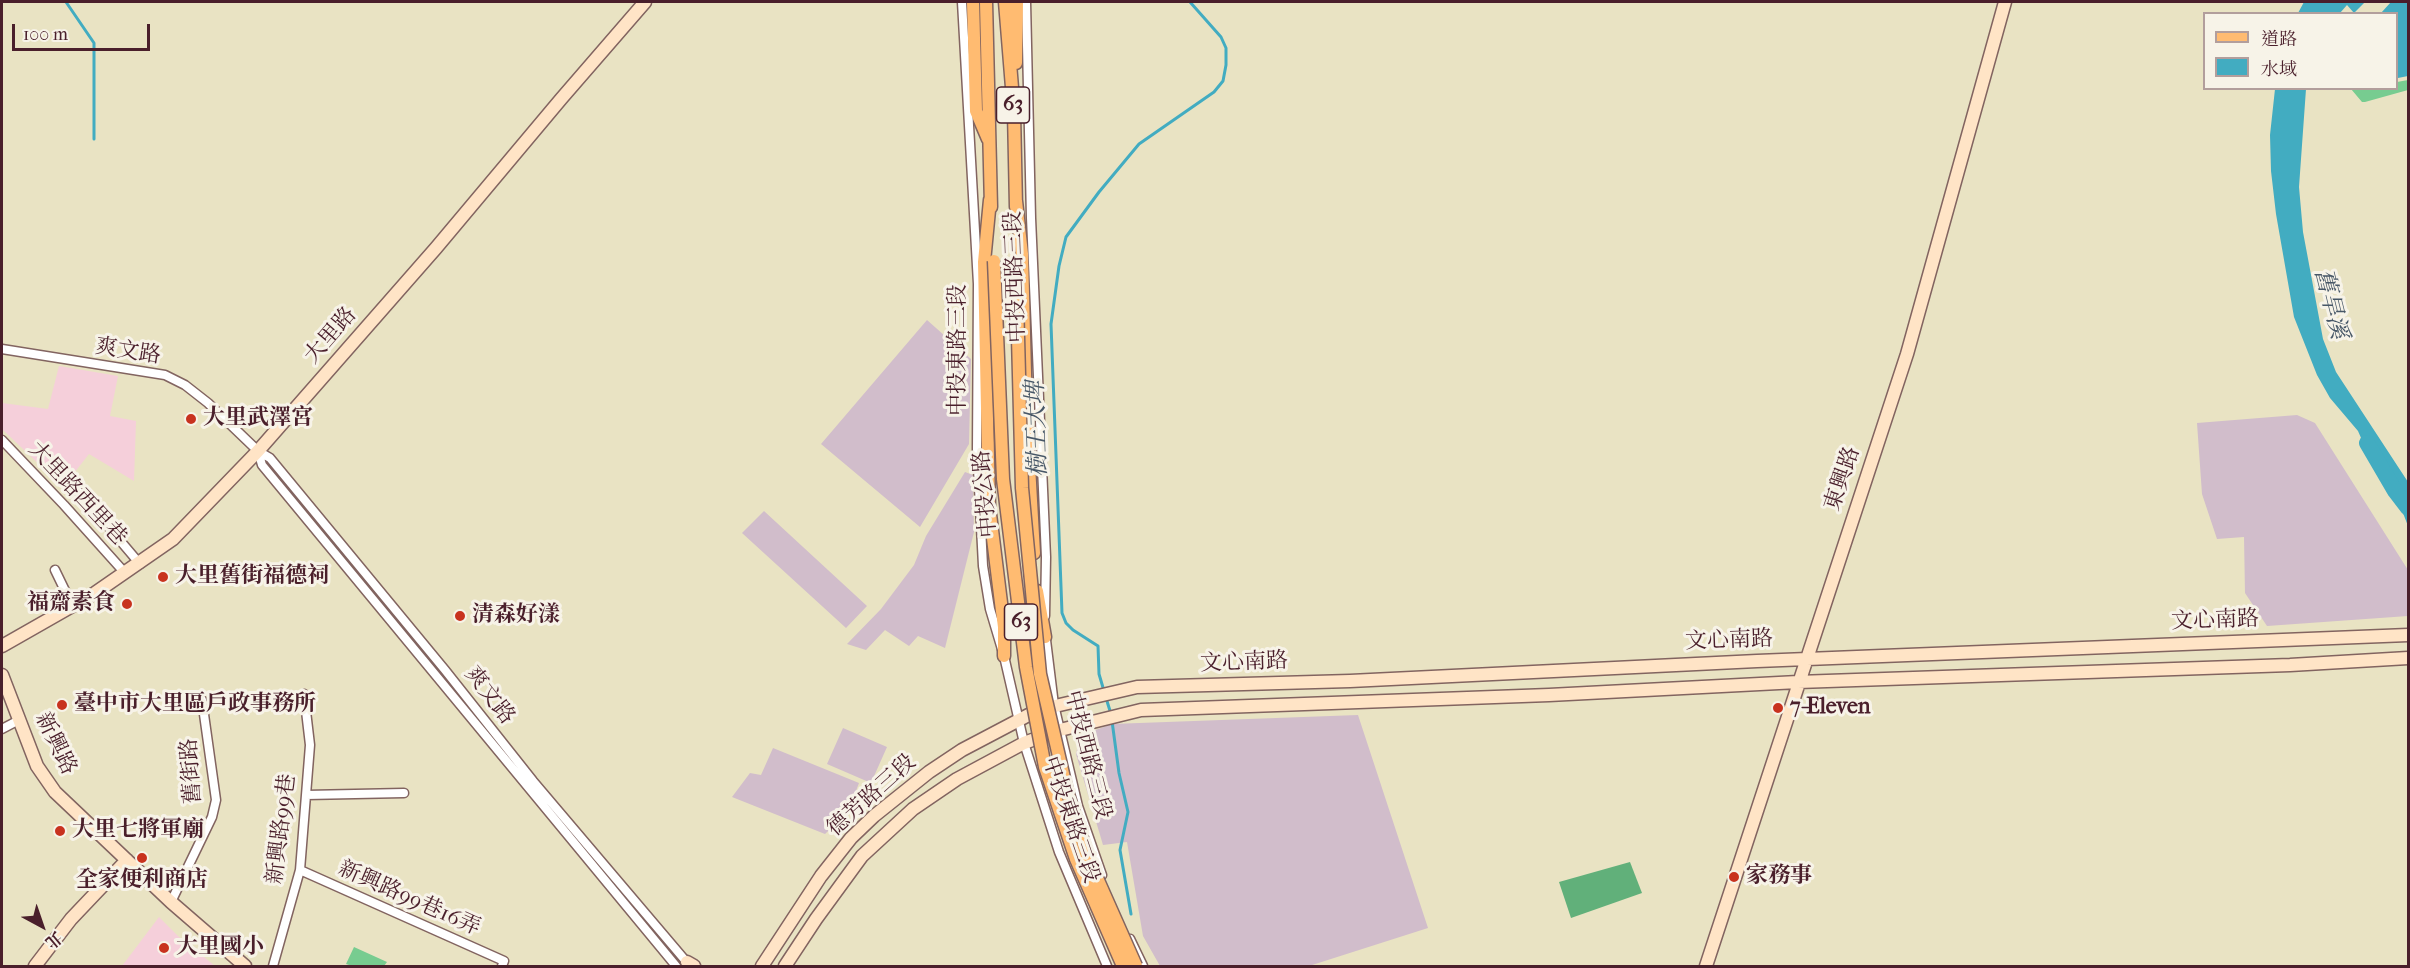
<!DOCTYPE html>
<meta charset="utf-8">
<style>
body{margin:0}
#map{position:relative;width:2410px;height:968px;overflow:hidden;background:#e9e3c3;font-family:"IM FELL French Canon","Noto Serif TC",serif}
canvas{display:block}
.frame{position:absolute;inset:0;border:3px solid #4a1f2b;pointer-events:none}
.legend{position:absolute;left:2203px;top:12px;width:195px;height:78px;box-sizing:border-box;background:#f7f3e8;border:2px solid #b29e9c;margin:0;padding:8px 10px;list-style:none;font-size:18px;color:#4a1f2b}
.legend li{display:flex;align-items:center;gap:12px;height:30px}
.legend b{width:30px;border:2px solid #b29e9c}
.north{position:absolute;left:12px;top:896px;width:60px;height:60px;-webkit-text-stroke:4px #f7f3e8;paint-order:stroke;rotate:140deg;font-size:16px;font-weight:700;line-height:24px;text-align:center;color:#4a1f2b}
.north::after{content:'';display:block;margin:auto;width:21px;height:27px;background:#4a1f2b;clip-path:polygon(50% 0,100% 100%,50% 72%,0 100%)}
.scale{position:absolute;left:12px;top:24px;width:138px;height:27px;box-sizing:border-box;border:3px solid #4a1f2b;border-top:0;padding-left:8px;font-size:18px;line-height:21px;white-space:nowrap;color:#4a1f2b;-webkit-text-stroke:4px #f7f3e8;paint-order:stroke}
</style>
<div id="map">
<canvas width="2410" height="968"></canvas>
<div class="frame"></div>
<ul class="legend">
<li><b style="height:8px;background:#ffbb71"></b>道路</li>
<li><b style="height:16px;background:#42acc1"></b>水域</li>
</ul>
<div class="north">北</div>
<div class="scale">100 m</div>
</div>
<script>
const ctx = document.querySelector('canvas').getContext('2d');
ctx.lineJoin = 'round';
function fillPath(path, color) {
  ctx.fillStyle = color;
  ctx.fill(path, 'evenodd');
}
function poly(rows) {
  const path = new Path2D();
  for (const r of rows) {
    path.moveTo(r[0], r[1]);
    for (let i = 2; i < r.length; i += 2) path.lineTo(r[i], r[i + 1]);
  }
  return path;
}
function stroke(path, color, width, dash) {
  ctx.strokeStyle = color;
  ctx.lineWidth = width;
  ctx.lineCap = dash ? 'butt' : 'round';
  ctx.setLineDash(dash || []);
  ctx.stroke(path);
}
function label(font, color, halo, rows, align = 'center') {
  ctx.font = font + ' "IM FELL French Canon","Noto Serif TC",serif';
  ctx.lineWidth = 6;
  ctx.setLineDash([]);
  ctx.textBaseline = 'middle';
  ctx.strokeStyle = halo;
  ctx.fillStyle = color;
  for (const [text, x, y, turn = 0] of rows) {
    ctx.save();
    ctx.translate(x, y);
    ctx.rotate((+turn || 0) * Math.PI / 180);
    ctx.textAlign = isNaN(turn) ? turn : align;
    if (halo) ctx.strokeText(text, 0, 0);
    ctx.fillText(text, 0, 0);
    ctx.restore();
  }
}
fillPath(poly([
 [59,366,118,376,110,416,136,421,134,481,89,454,63,487,2,429,2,403,48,409],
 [159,917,178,936,215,966,122,966]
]), '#f5cfda');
fillPath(poly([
 [927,320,971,359,969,444,920,527,821,444],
 [2297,415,2315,423,2408,570,2408,616,2267,626,2245,593,2244,537,2217,539,2202,494,2197,423],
 [965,472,973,475,974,532,945,648,918,636,909,646,885,630,866,650,847,644,881,609,914,565,926,536],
 [764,511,867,606,846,628,742,533],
 [1358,715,1428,928,1309,966,1160,966,1143,936,1127,842,1103,845,1076,754,1079,741,1090,732,1112,724],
 [843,728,887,747,871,783,827,764],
 [773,748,859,783,848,812,825,834,732,797,750,773,761,775]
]), '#d1bdcb');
fillPath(poly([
 [2408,80,2408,90,2365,102,2362,102,2351,89,2396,88,2397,82],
 [354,947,387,962,384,966,352,966,346,964]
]), '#77cc90');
fillPath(poly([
 [1630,862,1642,893,1571,918,1559,882]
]), '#61b07a');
fillPath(poly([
 [2304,2,2365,2,2354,13,2347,5,2340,13,2298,13],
 [2391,2,2408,2,2408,76,2398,78,2396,14,2381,13],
 [2275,89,2306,89,2299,187,2303,232,2323,339,2336,372,2408,482,2408,526,2388,474,2365,447,2358,431,2330,398,2317,375,2294,317,2276,214,2271,171,2270,135]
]), '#42acc1');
stroke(poly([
 [66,2,94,43,94,139],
 [1104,691,1099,674,1098,646,1073,630,1066,623,1062,613,1051,324,1059,266,1066,237,1099,192,1139,144,1214,92,1223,81,1226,65,1226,48,1221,37,1190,2],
 [1106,698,1111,714],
 [1112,721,1119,773,1128,812,1120,850,1131,914]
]), '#42acc1', 3);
stroke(poly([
 [2367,443,2395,491,2408,508]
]), '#42acc1', 16);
const street = poly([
 [962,2,978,284,977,449,983,566,990,609,1004,656,1024,743,1059,852,1107,966],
 [1026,2,1031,218,1046,557,1045,616],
 [2,349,165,375,185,385,208,403,258,451,270,458,445,670,533,781,690,966],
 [2,440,64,505,125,573],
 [258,451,262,465,676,966],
 [78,491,140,564],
 [55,570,70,601,68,608],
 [1045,632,1054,705,1078,806,1102,875],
 [2,729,19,720],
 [306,795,404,793],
 [300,870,504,961,502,966],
 [171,902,212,817,216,800,202,700],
 [1130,939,1143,966],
 [273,966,300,870,310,745,304,694]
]);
const secondary = poly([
 [2,646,95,593,173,539,258,451,436,248,561,99,645,2],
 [2,675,37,766,55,792,171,902,245,966],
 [687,962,694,966],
 [35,966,71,919,127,860],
 [762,966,821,876,851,838,874,816,929,772,962,750,1038,710,1137,687,1350,681,1757,661,2408,635],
 [785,966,816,919,862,856,913,809,957,779,1024,743,1060,730,1141,710,1549,695,1798,682,2290,665,2408,658],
 [1706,966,1907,354,2005,2]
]);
const primary = poly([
 [973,2,976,111,988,139],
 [986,2,991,207],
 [1005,2,1014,112,1016,207],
 [1016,63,1017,2],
 [990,200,984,262,989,506,1004,627,1004,656],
 [1016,201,1022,254,1026,413,1034,553],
 [1037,591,1045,637]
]);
stroke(street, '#826460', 11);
stroke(secondary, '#826460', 15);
stroke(primary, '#826460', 15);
stroke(street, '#fff', 8);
stroke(secondary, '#ffe4c6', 12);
stroke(primary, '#ffbb71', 12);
const primaryBridge = poly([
 [994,261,1003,479,1026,667,1045,767,1076,859,1123,966],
 [1016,262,1022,488,1040,674,1067,791,1089,860,1136,966]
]);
stroke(primaryBridge, '#826460', 15, []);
stroke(primaryBridge, '#ffbb71', 12);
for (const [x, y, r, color] of [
 [191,419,6,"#c8321e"],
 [163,577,6,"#c8321e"],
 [127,604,6,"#c8321e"],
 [460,616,6,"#c8321e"],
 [62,705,6,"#c8321e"],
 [1778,708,6,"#c8321e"],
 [60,831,6,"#c8321e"],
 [142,858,6,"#c8321e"],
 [1734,877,6,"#c8321e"],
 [164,948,6,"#c8321e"]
]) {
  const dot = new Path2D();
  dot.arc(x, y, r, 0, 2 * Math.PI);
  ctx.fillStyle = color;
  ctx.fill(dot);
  stroke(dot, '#f7f3e8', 2);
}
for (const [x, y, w] of [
 [1013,105,33],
 [1021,622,33]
]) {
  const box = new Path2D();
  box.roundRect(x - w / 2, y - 18, w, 36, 4.5);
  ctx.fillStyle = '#f7f3e8';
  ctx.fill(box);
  stroke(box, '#4a1f2b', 1.5);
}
label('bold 21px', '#4a1f2b', null, [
 ["63",1013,105],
 ["63",1021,622]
]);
label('22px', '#4a1f2b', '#f7f3e8', [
 ["中投西路三段",1016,277,-92],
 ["大里路",331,336,-49],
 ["中投東路三段",959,350,-90],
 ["爽文路",128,352,9],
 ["東興路",1843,479,-71],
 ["大里路西里巷",77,494,47],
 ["中投公路",986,494,-95],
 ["文心南路",2215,621,-2],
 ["文心南路",1729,641,-2],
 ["文心南路",1244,663,-2],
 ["爽文路",489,696,52],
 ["新興路",55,744,64],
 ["中投西路三段",1087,755,76],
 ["舊街路",192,771,-94],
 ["德芳路三段",872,796,-42],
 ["中投東路三段",1070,820,71],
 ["新興路99巷",282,829,-83],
 ["新興路99巷16弄",409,899,24]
]);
label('bold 22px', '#4a1f2b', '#f7f3e8', [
 ["大里武澤宮",203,419],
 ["大里舊街福德祠",175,577],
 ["福齋素食",115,604,"right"],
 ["清森好漾",472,616],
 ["臺中市大里區戶政事務所",74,705],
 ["7-Eleven",1790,708],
 ["大里七將軍廟",72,831],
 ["家務事",1746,877],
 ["全家便利商店",142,881,"center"],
 ["大里國小",176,948]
], 'left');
label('italic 24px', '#475767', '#f7f3e8', [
 ["舊旱溪",2330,304,76],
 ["樹王大埤",1038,429,-92]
]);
</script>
